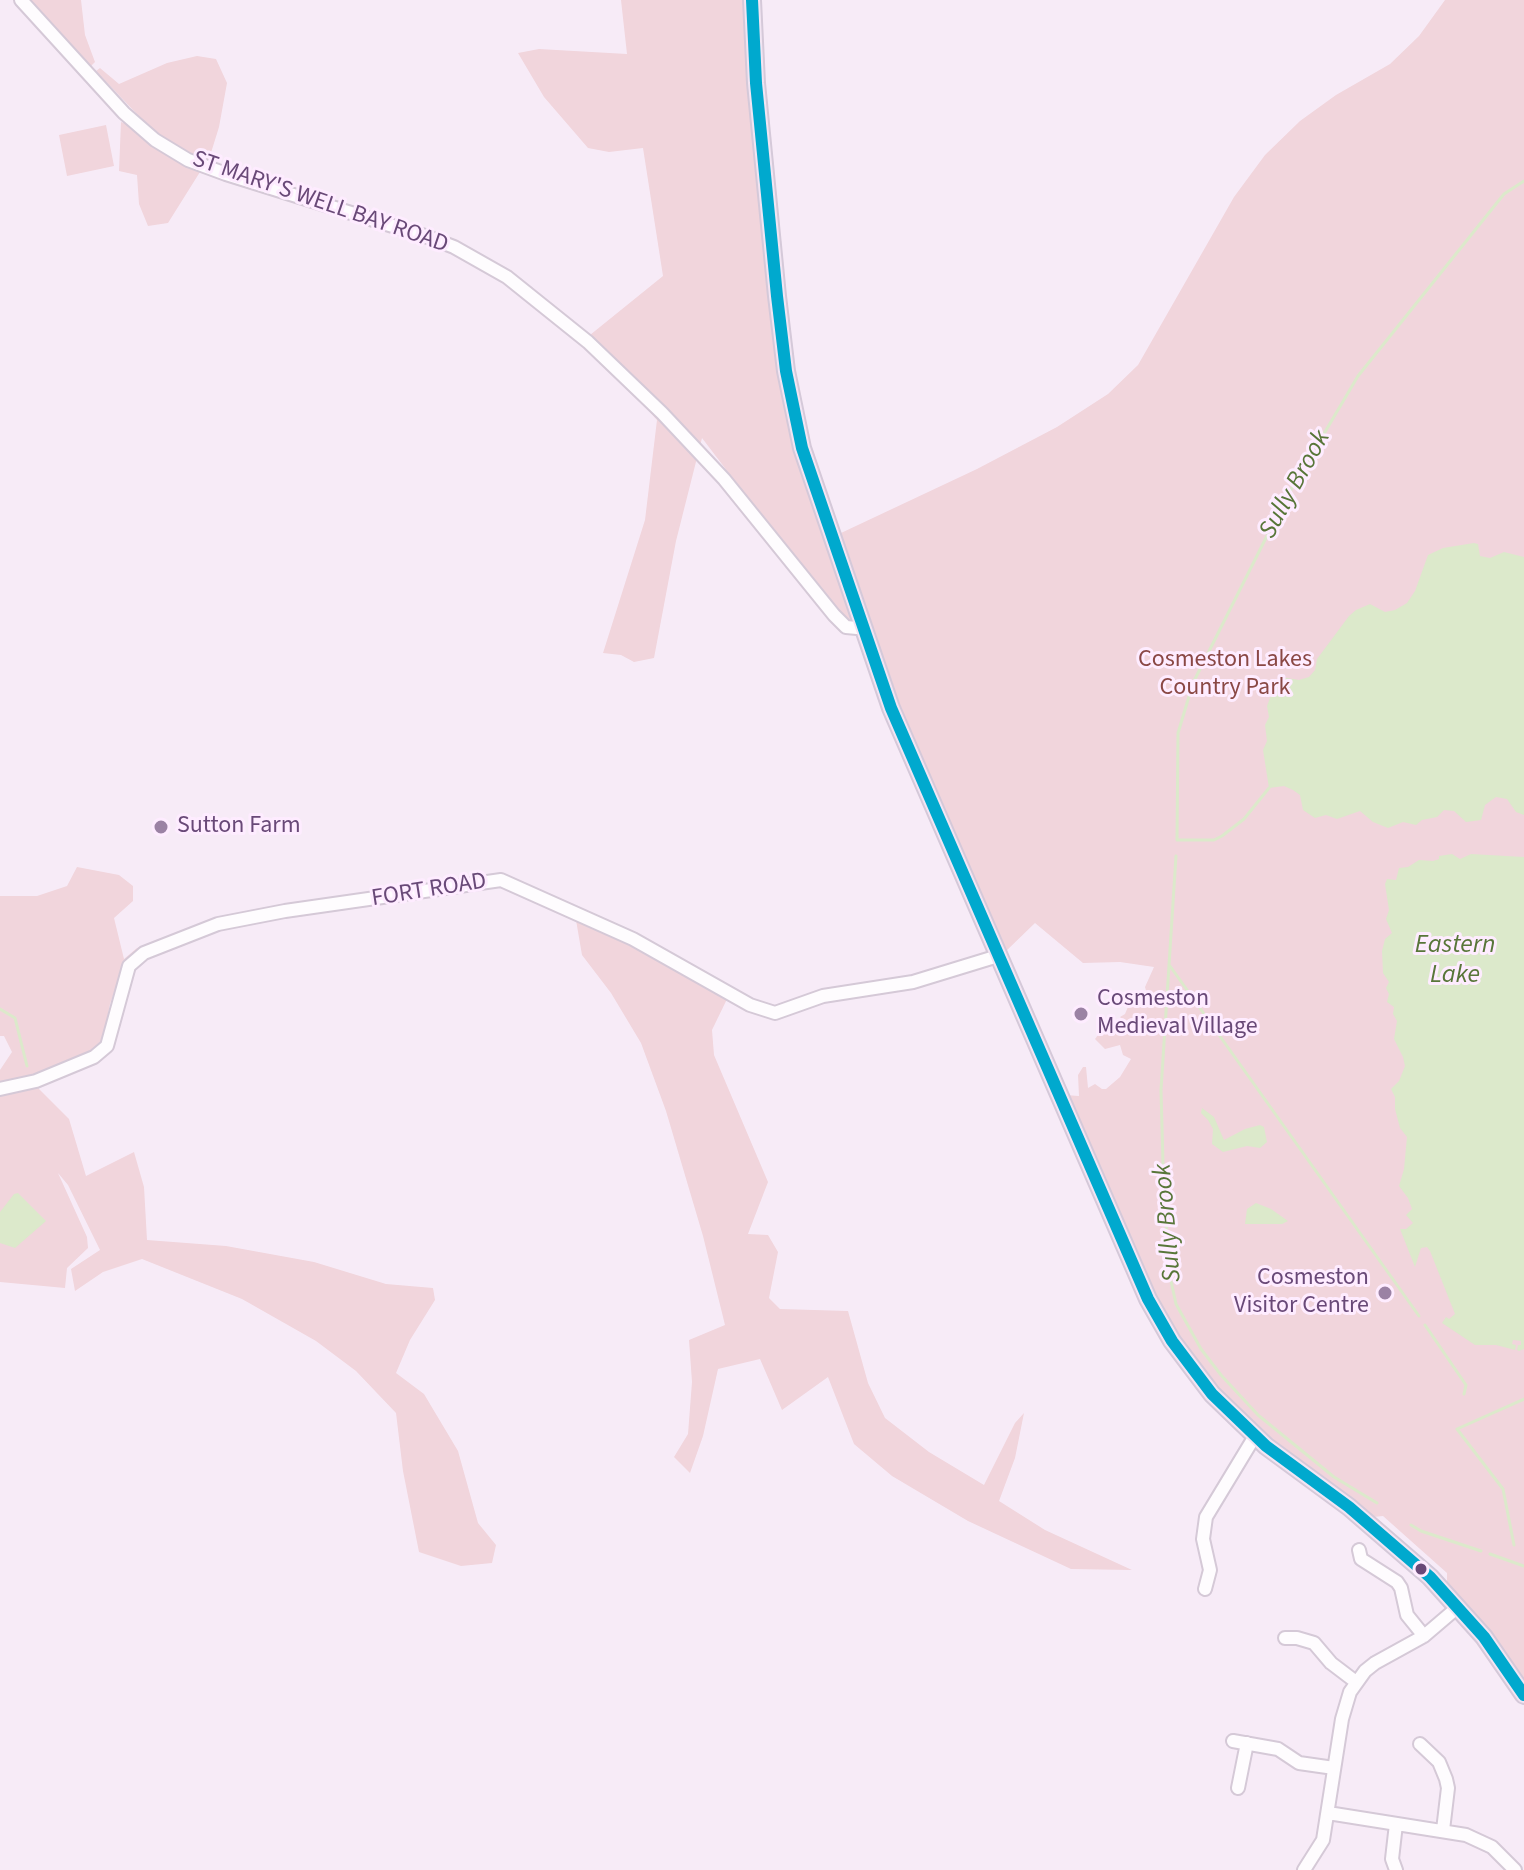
<!DOCTYPE html>
<style>
body{margin:0}
canvas{display:block;background:#f7ebf7}
</style>
<canvas width="1524" height="1870"></canvas>
<script>
const ctx = document.querySelector('canvas').getContext('2d');
ctx.lineJoin = 'round';
function fillPath(path, color) {
  ctx.fillStyle = color;
  ctx.fill(path, 'evenodd');
}
function poly(rows) {
  const path = new Path2D();
  for (const r of rows) {
    path.moveTo(r[0], r[1]);
    for (let i = 2; i < r.length; i += 2) path.lineTo(r[i], r[i + 1]);
  }
  return path;
}
function stroke(path, color, width, dash) {
  ctx.strokeStyle = color;
  ctx.lineWidth = width;
  ctx.lineCap = dash ? 'butt' : 'round';
  ctx.setLineDash(dash || []);
  ctx.stroke(path);
}
function label(font, color, halo, rows, align = 'center') {
  ctx.font = font + ' "Source Sans 3",sans-serif';
  ctx.lineWidth = 6;
  ctx.setLineDash([]);
  ctx.textBaseline = 'middle';
  ctx.strokeStyle = halo;
  ctx.fillStyle = color;
  for (const [text, x, y, turn = 0] of rows) {
    ctx.save();
    ctx.translate(x, y);
    ctx.rotate((+turn || 0) * Math.PI / 180);
    ctx.textAlign = isNaN(turn) ? turn : align;
    if (halo) ctx.strokeText(text, 0, 0);
    ctx.fillText(text, 0, 0);
    ctx.restore();
  }
}
fillPath(poly([
 [28,0,81,0,85,35,95,62,91,66],
 [621,0,747,0,746,43,786,414,831,559,853,616,850,620,845,619,831,607,702,438,676,541,654,658,634,662,621,655,603,653,645,520,657,420,607,365,579,341,590,335,663,276,643,148,609,152,588,148,544,97,518,53,539,49,627,54],
 [1445,0,1524,0,1524,1685,1447,1586,1447,1573,1383,1516,1373,1517,1366,1514,1291,1461,1209,1385,1160,1310,1065,1095,1079,1096,1078,1075,1083,1067,1086,1067,1088,1088,1095,1084,1102,1089,1106,1089,1120,1077,1131,1059,1123,1055,1120,1045,1105,1049,1095,1039,1101,1031,1111,1026,1115,1025,1122,1029,1128,1025,1120,1017,1125,1014,1130,1002,1148,998,1145,987,1154,967,1120,962,1083,963,1035,923,1003,954,897,705,899,702,841,533,977,469,1057,427,1108,394,1138,365,1234,197,1265,155,1300,121,1336,95,1390,64,1419,36],
 [197,56,216,59,227,83,219,127,210,156,168,223,148,226,139,204,137,175,119,171,121,122,131,126,151,129,96,71,100,68,119,84,167,63],
 [106,125,114,166,67,176,59,135],
 [77,867,119,875,133,886,133,901,114,918,124,959,137,948,166,937,124,963,110,1004,102,1044,92,1054,28,1078,0,1084,0,1070,12,1052,4,1036,0,1036,0,896,37,896,67,886],
 [576,920,635,944,728,997,712,1030,714,1055,768,1182,748,1234,768,1235,778,1252,769,1298,780,1309,848,1311,868,1383,885,1418,929,1452,984,1485,1015,1423,1024,1413,1015,1458,999,1501,1045,1530,1132,1570,1071,1569,968,1521,892,1476,854,1444,828,1377,782,1410,760,1359,718,1369,703,1436,690,1473,674,1457,688,1434,692,1382,689,1340,725,1325,703,1236,666,1111,641,1043,611,993,582,955],
 [34,1084,69,1119,86,1176,134,1152,144,1187,147,1240,226,1246,314,1262,386,1284,433,1288,435,1300,410,1340,396,1373,424,1394,458,1451,478,1523,496,1545,492,1563,461,1566,419,1552,403,1471,396,1413,356,1371,316,1341,242,1299,142,1259,103,1272,75,1291,71,1269,100,1250,68,1185,58,1173,87,1237,88,1248,67,1268,65,1288,0,1282,0,1094]
]), '#f1d5dc');
fillPath(poly([
 [1474,543,1478,544,1480,556,1490,558,1504,552,1524,557,1524,815,1516,812,1507,799,1496,797,1485,805,1481,820,1466,822,1454,811,1444,810,1437,817,1422,820,1416,825,1403,822,1388,828,1373,822,1360,811,1337,819,1326,815,1315,818,1303,810,1300,795,1293,790,1284,786,1269,788,1263,750,1267,741,1265,725,1269,717,1267,706,1276,682,1281,677,1299,680,1309,677,1315,670,1317,659,1349,616,1356,610,1370,604,1385,612,1395,610,1407,603,1415,591,1428,555,1443,548],
 [1452,854,1460,859,1471,854,1524,857,1524,1349,1519,1351,1517,1350,1518,1345,1521,1345,1521,1341,1513,1340,1512,1344,1516,1345,1515,1350,1496,1345,1475,1345,1442,1323,1446,1317,1449,1319,1455,1314,1430,1251,1427,1247,1421,1248,1415,1267,1400,1229,1406,1229,1413,1223,1406,1215,1412,1209,1408,1198,1399,1186,1404,1169,1407,1137,1400,1128,1395,1109,1395,1097,1391,1089,1399,1081,1405,1066,1403,1057,1394,1039,1397,1021,1393,1014,1394,1007,1387,1002,1389,994,1386,988,1389,982,1383,973,1382,951,1385,939,1392,933,1386,919,1389,910,1385,884,1387,879,1396,880,1399,868,1408,867,1419,860,1433,861,1439,859,1439,856],
 [1202,1108,1214,1117,1224,1140,1245,1129,1260,1125,1264,1127,1267,1142,1260,1148,1247,1146,1223,1152,1212,1144,1213,1129,1208,1120,1201,1113],
 [18,1193,46,1221,15,1248,0,1243,0,1212,14,1194],
 [1256,1203,1271,1209,1288,1221,1282,1224,1245,1224,1247,1209]
]), '#dce9cb');
stroke(poly([
 [1269,788,1244,819,1222,836,1214,840,1177,840,1178,733,1193,683,1286,498,1358,376,1504,194,1524,181],
 [1176,856,1161,1090,1164,1201,1171,1281,1176,1304,1201,1349,1221,1375,1258,1415,1334,1477,1377,1503],
 [1170,966,1419,1316],
 [0,1009,15,1018,27,1066],
 [1425,1325,1466,1385,1464,1394],
 [1411,1525,1421,1531,1481,1551],
 [1514,1545,1503,1489,1457,1429,1524,1399],
 [1490,1554,1524,1566]
]), '#dce9cb', 3);
const minor = poly([
 [21,0,124,113,155,140,188,160,226,174,428,237,454,247,507,277,588,342,662,413,724,479,834,615,846,627,857,628,862,626],
 [0,1089,36,1081,94,1057,107,1046,129,966,144,953,218,924,285,911,501,880,633,939,750,1005,775,1013,823,996,913,982,998,956],
 [1359,1550,1361,1559,1397,1582,1401,1588,1407,1615,1424,1636],
 [1205,1589,1210,1570,1203,1539,1206,1517,1255,1436],
 [1285,1638,1297,1638,1314,1643,1331,1663,1356,1682],
 [1233,1741,1278,1749,1299,1763,1334,1768],
 [1420,1744,1439,1762,1446,1779,1448,1788,1443,1830],
 [1238,1788,1247,1743],
 [1328,1813,1466,1835,1492,1847,1515,1870],
 [1396,1824,1392,1859,1396,1870],
 [1304,1870,1323,1840,1342,1719,1350,1692,1365,1671,1375,1663,1424,1636,1458,1607]
]);
const major = poly([
 [752,0,756,83,777,296,786,371,802,448,891,708,1148,1299,1172,1341,1212,1394,1266,1446,1349,1507,1430,1577,1484,1637,1524,1695]
]);
stroke(minor, '#d5c9d7', 16);
stroke(major, '#d5c9d9', 20);
stroke(minor, '#fefcfe', 12);
stroke(major, '#f2e5f3', 16);
stroke(poly([
 [752,0,756,83,777,296,786,371,802,448,891,708,1148,1299,1172,1341,1212,1394,1266,1446,1349,1507,1430,1577,1484,1637,1524,1695]
]), '#00a9ce', 12);
for (const [x, y, r, color] of [
 [161,827,8,"#9b82a4"],
 [1081,1014,8,"#9b82a4"],
 [1385,1293,8,"#9b82a4"],
 [1421,1569,7,"#694978"]
]) {
  const dot = new Path2D();
  dot.arc(x, y, r, 0, 2 * Math.PI);
  ctx.fillStyle = color;
  ctx.fill(dot);
  stroke(dot, '#feecff', 3);
}
label('24px', '#694978', '#feecff', [
 ["ST MARY'S WELL BAY ROAD",320,203,19],
 ["FORT ROAD",429,891,-9]
]);
label('24px', '#8a4845', '#feecff', [
 ["Cosmeston Lakes",1225,661],
 ["Country Park",1225,689]
]);
label('24px', '#694978', '#feecff', [
 ["Sutton Farm",177,827],
 ["Cosmeston",1097,1000],
 ["Medieval Village",1097,1028],
 ["Cosmeston",1369,1279,"right"],
 ["Visitor Centre",1369,1307,"right"]
], 'left');
label('italic 26px', '#587639', '#feecff', [
 ["Sully Brook",1296,485,-61],
 ["Eastern",1455,946],
 ["Lake",1455,976],
 ["Sully Brook",1169,1223,-95]
]);
</script>
